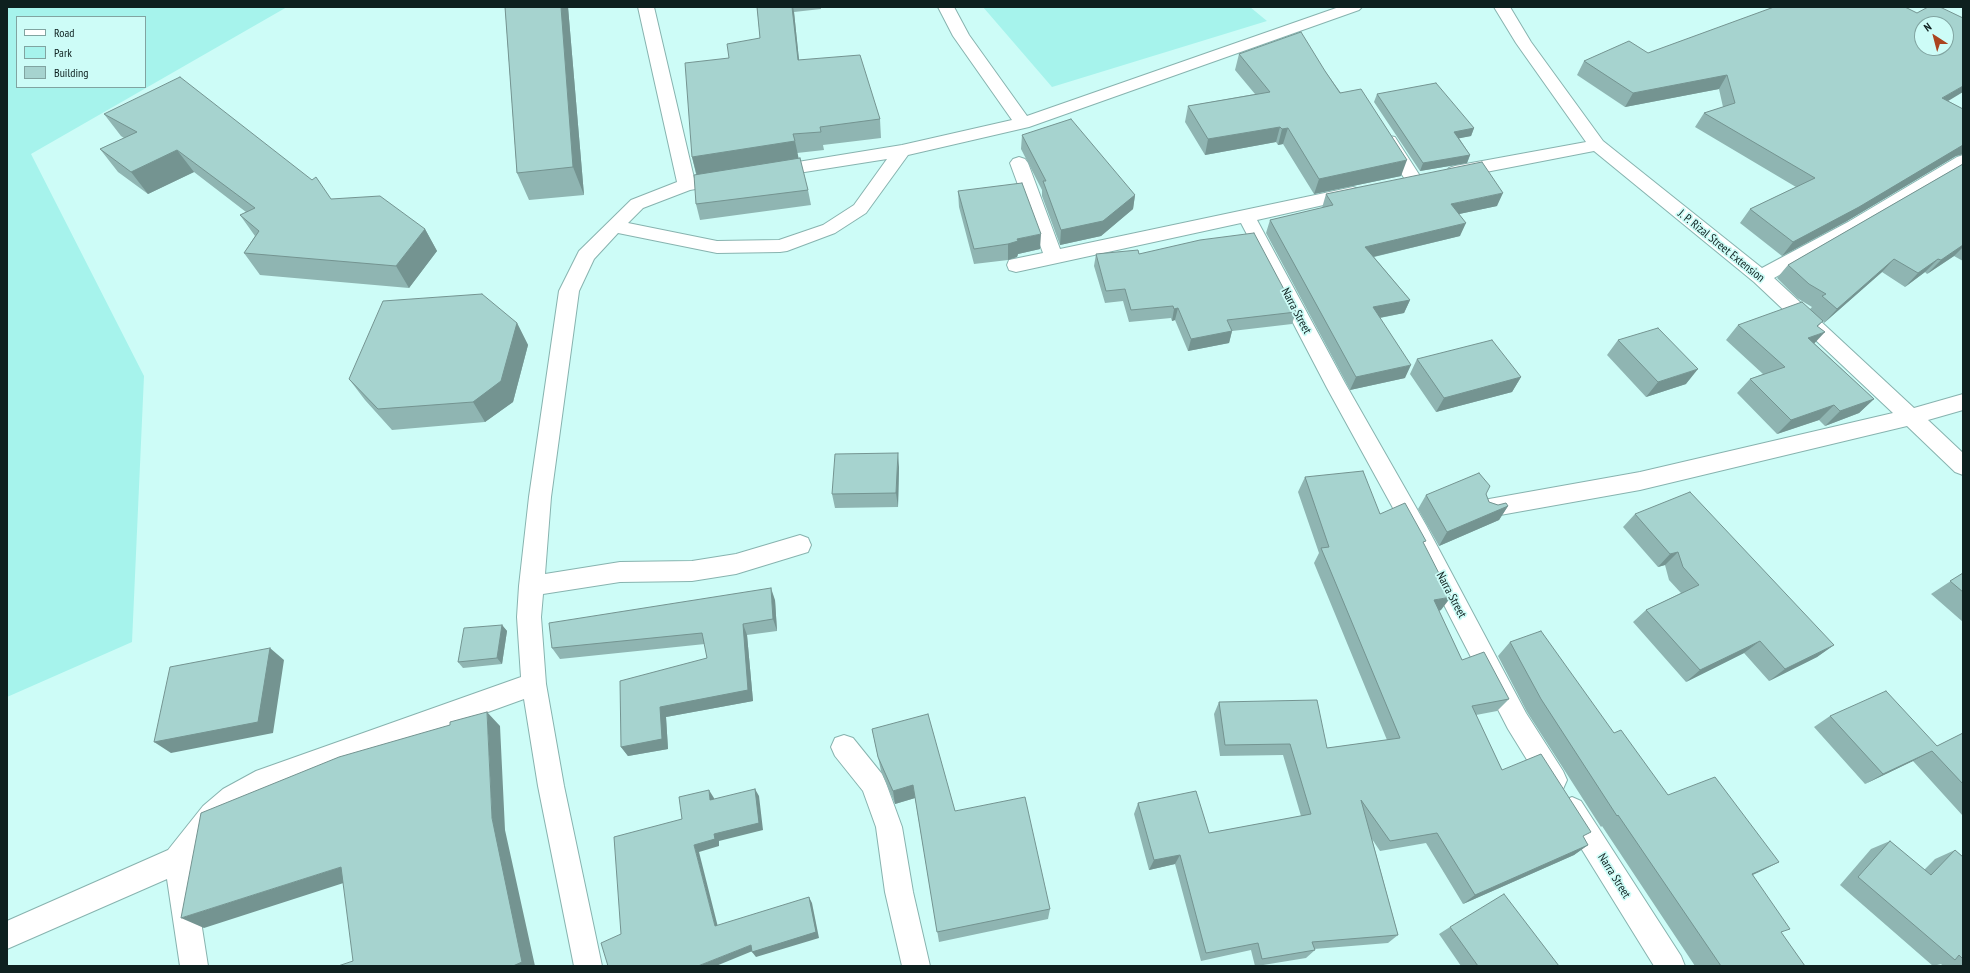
<!DOCTYPE html>
<style>
body{margin:0}
#map{position:relative;width:1970px;height:973px;overflow:hidden;background:#cdfcf7;font-family:"PT Sans Narrow",sans-serif}
canvas{display:block}
.frame{position:absolute;inset:0;border:8px solid #0e201f;pointer-events:none}
.legend{position:absolute;left:16px;top:16px;width:130px;height:72px;box-sizing:border-box;background:#cdfcf7;border:1px solid #81a4a1;margin:0;padding:5px 7px;list-style:none;font-size:12px;color:#0e201f}
.legend li{display:flex;align-items:center;gap:8px;height:20px}
.legend b{width:20px;border:1px solid #81a4a1}
.north{position:absolute;left:1914px;top:16px;width:40px;height:40px;box-sizing:border-box;background:#cdfcf7;border:1px solid #81a4a1;border-radius:50%;rotate:324deg;font-size:11px;font-weight:700;line-height:16px;text-align:center;color:#0e201f}
.north::after{content:'';display:block;margin:auto;width:14px;height:18px;background:#ab441f;clip-path:polygon(50% 0,100% 100%,50% 72%,0 100%)}
</style>
<div id="map">
<canvas width="1970" height="973"></canvas>
<div class="frame"></div>
<ul class="legend">
<li><b style="height:5px;background:#fff"></b>Road</li>
<li><b style="height:11px;background:#a6f3ec"></b>Park</li>
<li><b style="height:11px;background:#a6d3cf"></b>Building</li>
</ul>
<div class="north">N</div>
</div>
<script>
const ctx = document.querySelector('canvas').getContext('2d');
ctx.lineJoin = 'round';
function fillPath(path, color) {
  ctx.fillStyle = color;
  ctx.fill(path, 'evenodd');
}
function poly(rows) {
  const path = new Path2D();
  for (const r of rows) {
    path.moveTo(r[0], r[1]);
    for (let i = 2; i < r.length; i += 2) path.lineTo(r[i], r[i + 1]);
  }
  return path;
}
function stroke(path, color, width, dash) {
  ctx.strokeStyle = color;
  ctx.lineWidth = width;
  ctx.lineCap = dash ? 'butt' : 'round';
  ctx.setLineDash(dash || []);
  ctx.stroke(path);
}
function label(font, color, halo, rows, align = 'center') {
  ctx.font = font + ' "PT Sans Narrow",sans-serif';
  ctx.lineWidth = 3.5;
  ctx.setLineDash([]);
  ctx.textBaseline = 'middle';
  ctx.strokeStyle = halo;
  ctx.fillStyle = color;
  for (const [text, x, y, turn = 0] of rows) {
    ctx.save();
    ctx.translate(x, y);
    ctx.rotate((+turn || 0) * Math.PI / 180);
    ctx.textAlign = isNaN(turn) ? turn : align;
    if (halo) ctx.strokeText(text, 0, 0);
    ctx.fillText(text, 0, 0);
    ctx.restore();
  }
}
fillPath(poly([
 [7,7,287,7,31,154,144,376,132,642,7,697],
 [17,17,145,17,145,87,17,87],
 [983,7,1250,7,1267,21,1052,87]
]), '#a6f3ec');
const minor = poly([
 [638,7,654,7,694,178,723,173,729,175,732,179,729,183,690,190,643,208,628,223,717,241,779,240,823,225,854,205,887,159,773,177,767,175,764,171,767,167,902,145,1012,120,953,36,938,7,954,7,969,35,1027,116,1339,7,1362,7,1359,10,1029,127,908,155,866,213,835,233,787,251,780,252,717,253,618,233,594,259,579,291,551,497,545,574,620,562,692,561,736,554,800,535,808,538,811,545,808,552,736,574,692,581,620,582,543,594,541,617,546,684,564,786,602,966,574,966,538,786,524,699,272,790,241,807,221,824,192,864,208,966,180,966,167,879,7,949,7,921,168,850,203,806,223,789,256,771,521,677,517,617,519,586,529,497,559,291,579,251,631,200,677,182,638,7],
 [1494,7,1510,7,1531,42,1603,141,1762,268,1848,222,1957,157,1963,155,1963,169,1860,230,1774,278,1914,408,1963,394,1963,410,1928,420,1963,453,1963,475,1955,472,1907,426,1640,490,1489,517,1481,515,1478,508,1481,501,1489,499,1640,472,1893,413,1754,282,1594,151,1455,178,1449,176,1446,172,1449,168,1455,166,1586,142,1516,43,1494,7],
 [1389,136,1395,137,1420,176,1423,180,1420,184,1414,186,1408,184,1380,141,1383,137,1389,136],
 [1019,157,1025,159,1028,163,1060,249,1353,187,1359,189,1362,193,1359,197,1257,220,1345,383,1426,525,1526,713,1563,771,1567,780,1563,789,1554,793,1545,789,1508,729,1410,539,1327,388,1241,223,1016,272,1009,270,1007,265,1009,260,1043,253,1010,163,1013,159,1019,157],
 [844,735,853,738,882,774,886,783,902,827,913,892,930,966,902,966,885,892,876,827,863,791,835,756,831,747,835,738,844,735],
 [1572,797,1581,801,1681,956,1685,966,1654,966,1563,819,1559,810,1563,801,1572,797]
]);
stroke(minor, '#87b3af', 2);
fillPath(minor, '#fff');
fillPath(poly([
 [505,7,568,7,584,195,529,200,517,173],
 [757,7,821,7,821,9,794,12,799,60,880,119,881,138,823,145,824,150,797,153,798,158,808,190,811,205,700,220,696,204,696,174,692,157,760,38],
 [1648,53,1948,101,1963,109,1963,154,1956,156,1847,221,1782,256,1740,223,1750,209,1796,187,1695,127,1704,113,1723,107,1719,89,1625,107,1577,75,1584,61],
 [1239,54,1325,71,1401,176,1314,194,1283,144,1278,145,1276,142,1205,155,1185,122,1188,106,1255,94,1235,70],
 [1377,94,1474,128,1471,136,1459,138,1470,155,1467,163,1420,171,1374,102],
 [104,114,331,199,425,229,437,251,409,288,260,275,244,253,255,236,240,215,246,212,194,172,148,194,118,172,100,149,124,138,121,136],
 [1022,135,1135,195,1133,209,1101,236,1060,245,1042,196,1042,190,1021,149],
 [1963,164,1963,261,1954,256,1927,274,1925,272,1905,287,1882,272,1824,323,1823,321,1818,326,1814,343,1874,399,1859,413,1825,426,1819,420,1777,434,1737,393,1750,379,1763,374,1726,340,1738,325,1810,309,1812,307,1797,298,1777,278,1788,265],
 [958,191,1040,249,1018,254,1017,257,1008,260,974,264,959,207],
 [1326,194,1497,206,1459,214,1460,236,1374,257,1410,300,1404,313,1380,318,1405,378,1350,390,1266,233,1270,220,1322,208],
 [1096,254,1139,254,1296,312,1292,324,1232,331,1229,343,1188,351,1175,320,1172,321,1171,318,1129,322,1123,301,1105,303,1094,266],
 [517,323,528,345,513,402,485,422,392,430,365,400,349,379],
 [1618,340,1686,384,1646,397,1607,355],
 [1417,359,1521,377,1512,392,1436,412,1410,374],
 [899,467,898,507,835,508,832,494],
 [1305,477,1380,514,1424,544,1441,610,1439,611,1462,660,1509,699,1497,711,1476,715,1502,770,1583,837,1588,845,1574,855,1463,904,1426,843,1380,851,1372,839,1398,935,1388,943,1314,949,1315,950,1306,958,1257,966,1255,966,1251,950,1201,961,1175,864,1149,870,1134,814,1138,803,1209,833,1301,816,1283,755,1220,756,1214,714,1219,702,1327,748,1387,740,1314,563,1319,553,1298,492],
 [1486,494,1489,502,1498,505,1508,506,1499,520,1439,546,1418,509,1426,495],
 [1635,514,1834,645,1817,657,1769,681,1744,653,1686,682,1633,622,1646,610,1681,593,1669,580,1665,565,1658,567,1623,527],
 [1963,573,1963,622,1931,594],
 [775,600,777,631,747,635,753,701,666,717,668,749,628,756,621,747,707,658,705,644,560,659,552,648],
 [502,625,507,631,502,664,463,668,458,662],
 [1510,642,1614,733,1668,795,1779,862,1753,875,1781,933,1805,966,1695,966,1602,826,1601,827,1527,712,1498,656],
 [1830,716,1937,746,1963,733,1963,816,1913,761,1865,784,1814,727],
 [872,729,955,811,1050,909,1048,919,939,942,915,798,895,804,881,771],
 [1890,841,1924,870,1935,859,1955,850,1963,857,1963,966,1943,966,1941,964,1933,966,1840,885,1871,849],
 [1450,927,1559,966,1461,966,1439,934]
]), '#8fb5b2');
fillPath(poly([
 [561,7,568,7,584,195,573,167],
 [792,7,793,7,794,12,801,79,798,60],
 [1727,75,1719,89,1625,107,1633,93],
 [1963,86,1963,92,1930,112,1942,98],
 [1280,127,1276,142,1205,155,1208,139],
 [1288,128,1283,144,1278,145,1282,129],
 [1474,128,1471,136,1451,140,1454,132],
 [795,141,799,160,697,176,692,157],
 [1963,145,1963,154,1956,156,1847,221,1782,256,1793,242],
 [177,150,194,172,148,194,131,172],
 [1470,155,1467,163,1420,171,1423,163],
 [1407,160,1401,176,1314,194,1319,179],
 [1503,193,1497,206,1445,217,1451,204],
 [1135,195,1133,209,1101,236,1060,245,1061,230],
 [1466,223,1460,236,1360,260,1365,247],
 [425,229,437,251,409,288,396,266],
 [1041,234,1040,249,1018,254,1017,257,1008,260,1008,244,1017,239],
 [1963,245,1963,247,1954,256,1927,274,1941,260],
 [1894,259,1882,272,1824,323,1837,309],
 [1938,259,1925,272,1905,287,1918,273],
 [1410,300,1404,313,1368,320,1373,307],
 [1178,308,1175,320,1172,321,1174,309],
 [517,323,528,345,513,402,485,422,473,402],
 [1232,331,1229,343,1188,351,1191,339],
 [1825,332,1811,347,1808,338],
 [1411,365,1405,378,1350,390,1356,377],
 [1698,369,1686,384,1646,397,1658,382],
 [1521,377,1512,392,1436,412,1444,398],
 [1874,399,1859,413,1825,426,1840,411],
 [1834,405,1819,420,1777,434,1791,420],
 [898,453,899,467,898,507,896,493],
 [1508,506,1499,520,1439,546,1447,532],
 [1678,552,1665,565,1658,567,1670,554],
 [771,588,775,600,777,631,773,619],
 [1451,597,1441,610,1425,614,1434,600],
 [743,624,747,635,753,701,666,717,668,749,628,756,621,747],
 [502,625,507,631,502,664,497,658],
 [1760,641,1744,653,1686,682,1700,670],
 [1834,645,1817,657,1769,681,1785,669],
 [270,648,284,660,273,733,171,753,154,742],
 [487,712,500,726,505,830,535,966,513,966,492,818],
 [1932,751,1913,761,1865,784,1883,774],
 [913,785,915,798,895,804,893,791],
 [755,789,759,796,763,830,719,841,719,846,699,852,719,931,715,926,694,845,714,834],
 [709,790,714,798,715,808,710,800],
 [1588,845,1574,855,1463,904,1475,895],
 [1180,855,1175,864,1149,870,1154,860],
 [1779,862,1759,872,1732,883,1752,874],
 [341,867,359,878,204,928,181,918],
 [809,897,812,903,819,938,756,957,752,952],
 [751,945,755,950,716,966,698,966]
]), '#749491');
const building = poly([
 [505,7,561,7,573,167,517,173,505,7],
 [757,7,792,7,798,60,860,55,880,119,820,127,821,132,793,134,795,141,692,157,685,63,729,58,727,44,760,38,757,7],
 [1774,7,1905,7,1917,13,1928,7,1940,7,1963,18,1963,86,1942,98,1963,109,1963,145,1859,207,1793,242,1750,209,1815,178,1704,113,1735,103,1727,75,1633,93,1584,61,1629,41,1648,53,1774,7],
 [1922,24,1946,24,1946,48,1922,48,1922,24],
 [1301,32,1325,71,1340,93,1361,89,1407,160,1319,179,1288,128,1282,129,1280,127,1208,139,1188,106,1270,92,1239,54,1301,32],
 [180,77,312,180,316,177,331,199,380,196,425,229,396,266,244,253,259,231,240,215,255,208,177,150,131,172,100,149,137,132,104,114,180,77],
 [1436,83,1474,128,1454,132,1470,155,1423,163,1377,94,1436,83],
 [1071,119,1135,195,1103,221,1061,230,1043,181,1046,181,1022,135,1071,119],
 [800,158,808,190,696,204,694,175,800,158],
 [1482,162,1503,193,1451,204,1466,223,1365,247,1410,300,1373,307,1411,365,1356,377,1270,220,1333,205,1326,194,1482,162],
 [1963,164,1963,245,1941,260,1938,259,1918,273,1894,259,1837,309,1822,296,1826,294,1809,284,1788,265,1963,164],
 [1022,183,1041,234,1017,239,1018,241,1008,244,974,249,958,191,1022,183],
 [1254,233,1296,312,1227,320,1232,331,1191,339,1178,308,1174,309,1173,306,1131,310,1125,289,1106,291,1096,254,1138,250,1139,254,1200,240,1254,233],
 [482,294,517,323,501,381,473,402,378,409,349,379,383,301,482,294],
 [1802,302,1823,321,1817,326,1825,332,1808,338,1874,399,1840,411,1834,405,1791,420,1750,379,1785,367,1738,325,1802,302],
 [1658,328,1698,369,1658,382,1618,340,1658,328],
 [1492,340,1521,377,1444,398,1417,359,1492,340],
 [898,453,896,493,832,494,835,454,898,453],
 [1363,471,1380,514,1405,503,1426,541,1423,542,1451,597,1434,600,1462,660,1484,652,1509,699,1472,706,1502,770,1541,754,1591,832,1583,836,1588,845,1475,895,1437,833,1390,841,1361,800,1398,935,1312,942,1315,950,1262,959,1258,943,1206,953,1180,855,1154,860,1138,803,1196,791,1209,833,1311,814,1290,744,1225,745,1219,702,1317,700,1327,748,1400,738,1321,548,1329,547,1305,477,1363,471],
 [1479,473,1490,486,1486,494,1489,502,1498,505,1506,503,1508,506,1447,532,1426,495,1479,473],
 [1690,492,1834,645,1785,669,1760,641,1700,670,1646,610,1699,585,1683,567,1678,552,1670,554,1635,514,1690,492],
 [1963,573,1963,592,1950,581,1963,573],
 [771,588,773,619,743,624,748,690,660,707,662,739,621,747,620,681,707,658,702,633,552,648,549,623,771,588],
 [502,625,497,658,458,662,464,628,502,625],
 [1541,631,1614,733,1621,730,1668,795,1715,777,1779,862,1752,874,1790,929,1781,932,1805,966,1721,966,1618,815,1617,816,1541,699,1510,642,1541,631],
 [270,648,258,722,154,742,170,667,270,648],
 [1886,691,1937,746,1963,733,1963,784,1932,751,1883,774,1830,716,1886,691],
 [487,712,492,818,522,962,513,966,338,966,353,961,341,867,181,918,201,813,339,757,450,725,450,722,487,712],
 [928,714,955,811,1025,797,1050,909,937,932,913,785,893,791,878,757,872,729,928,714],
 [755,789,759,823,714,834,715,839,694,845,715,926,809,897,816,932,752,952,751,945,698,966,608,966,601,943,621,934,614,837,682,819,679,797,709,790,710,800,755,789],
 [1890,841,1931,875,1955,850,1963,857,1963,959,1959,955,1955,960,1858,877,1890,841],
 [1504,894,1559,966,1478,966,1450,927,1504,894]
]);
fillPath(building, '#a6d3cf');
stroke(building, '#749491', 1);
label('12px', '#0e201f', '#cdfcf7', [
 ["J. P. Rizal Street Extension",1721,246,39],
 ["Narra Street",1296,311,62],
 ["Narra Street",1451,595,62],
 ["Narra Street",1614,876,58]
]);
</script>
